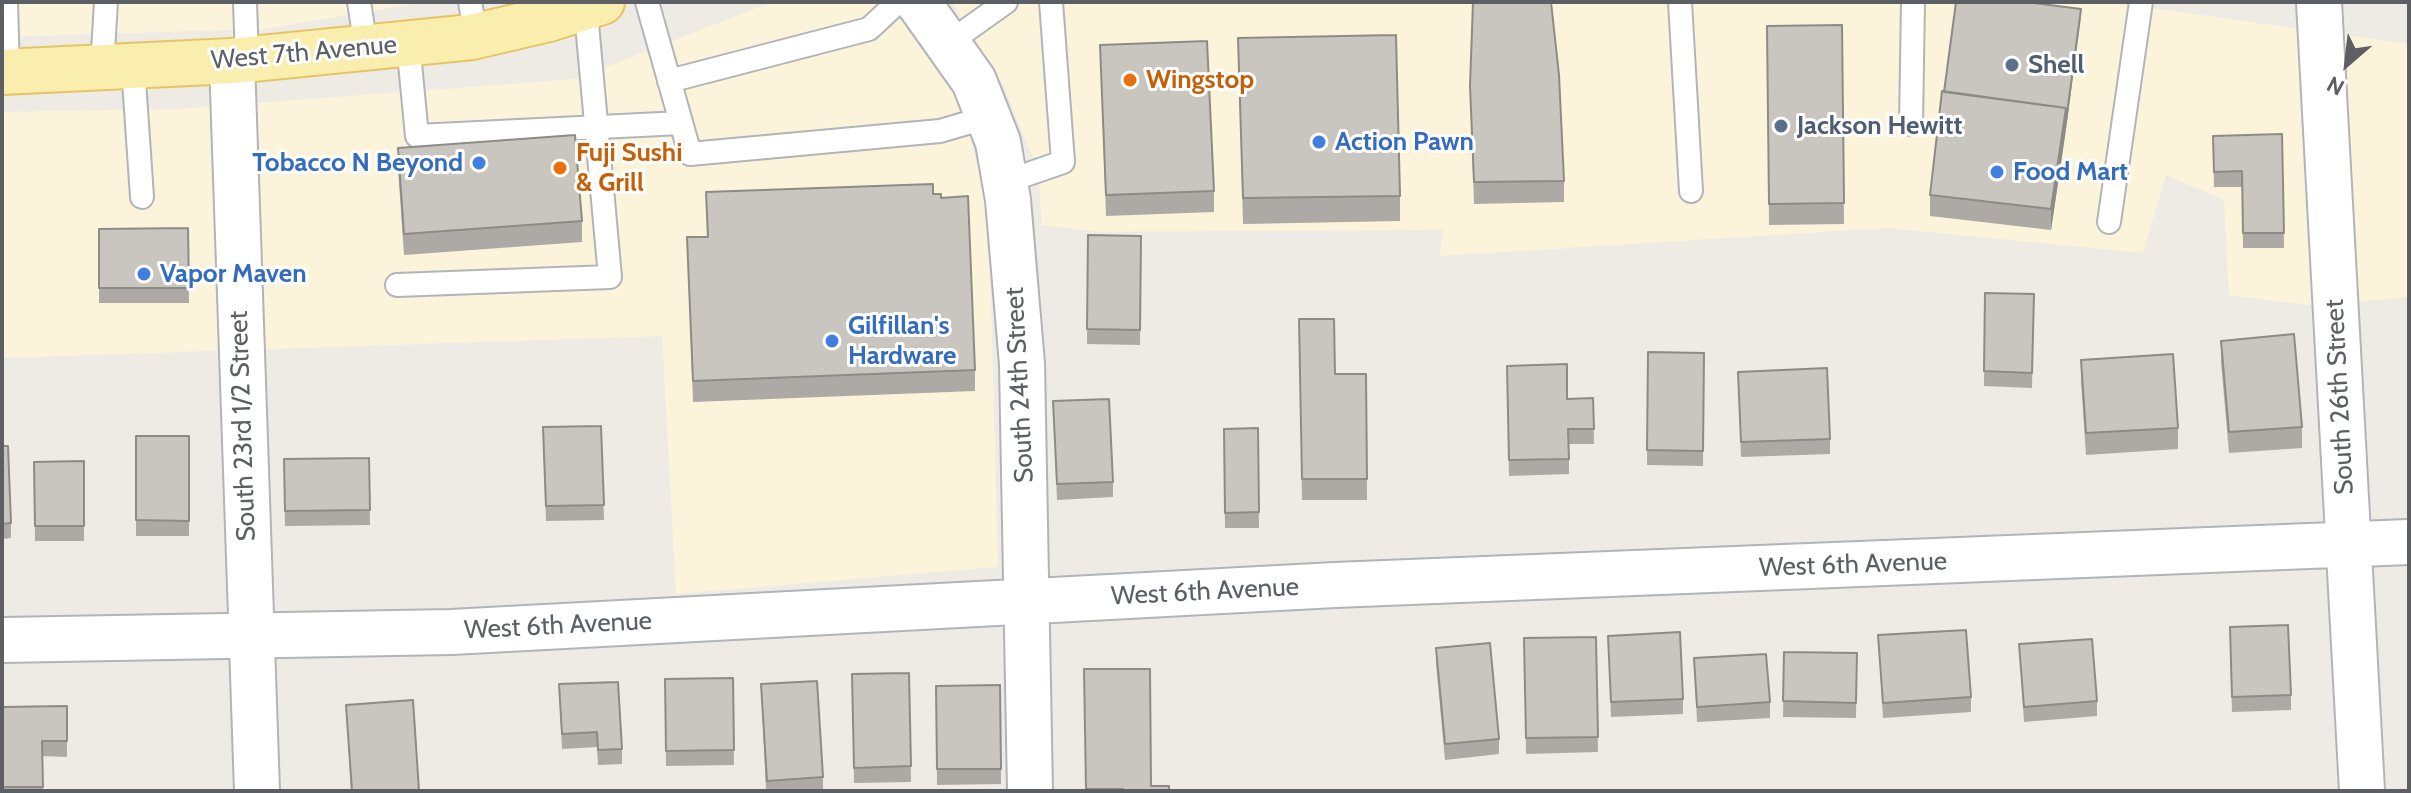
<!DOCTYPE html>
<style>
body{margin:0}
#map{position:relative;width:2411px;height:793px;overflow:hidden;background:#edebe4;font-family:Cabin,sans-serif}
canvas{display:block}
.frame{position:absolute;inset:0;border:4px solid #5c5f63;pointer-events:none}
.north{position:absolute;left:2307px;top:24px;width:80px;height:80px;-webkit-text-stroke:6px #fff;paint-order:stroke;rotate:208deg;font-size:22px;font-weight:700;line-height:32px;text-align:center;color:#5c5f63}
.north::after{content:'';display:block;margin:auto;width:28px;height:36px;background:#5c5f63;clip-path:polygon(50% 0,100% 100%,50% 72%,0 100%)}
</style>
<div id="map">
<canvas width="2411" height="793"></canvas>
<div class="frame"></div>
<div class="north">N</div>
</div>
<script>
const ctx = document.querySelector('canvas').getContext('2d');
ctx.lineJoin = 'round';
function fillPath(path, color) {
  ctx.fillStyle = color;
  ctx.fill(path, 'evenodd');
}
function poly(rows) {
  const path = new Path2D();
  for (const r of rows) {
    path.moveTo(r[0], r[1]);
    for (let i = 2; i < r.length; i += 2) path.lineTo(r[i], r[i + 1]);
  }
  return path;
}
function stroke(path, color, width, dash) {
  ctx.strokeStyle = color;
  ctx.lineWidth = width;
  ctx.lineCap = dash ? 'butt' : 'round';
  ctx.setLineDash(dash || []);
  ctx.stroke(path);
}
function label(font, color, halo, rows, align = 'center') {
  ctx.font = font + ' Cabin,sans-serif';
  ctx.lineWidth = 6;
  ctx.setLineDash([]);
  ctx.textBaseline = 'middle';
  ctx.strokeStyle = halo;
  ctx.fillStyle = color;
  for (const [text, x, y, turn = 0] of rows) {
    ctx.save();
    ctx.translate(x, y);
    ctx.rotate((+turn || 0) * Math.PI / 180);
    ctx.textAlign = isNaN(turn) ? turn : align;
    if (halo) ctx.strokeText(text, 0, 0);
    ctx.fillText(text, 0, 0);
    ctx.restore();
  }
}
fillPath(poly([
 [2,2,427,2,265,29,2,37],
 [772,2,893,2,962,98,989,219,998,567,676,594,662,336,2,358,2,112,175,109,575,79],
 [952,2,2108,2,2409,44,2409,297,2314,306,2229,295,2224,200,2166,175,2143,253,1887,228,1440,256,1443,230,1099,232,1042,225,1038,170,1004,87]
]), '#fbf4db');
const lane = poly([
 [6,2,8,72],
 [245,2,247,60],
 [359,2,366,47],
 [470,2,476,36],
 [647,2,690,154,940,131,988,117],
 [1680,2,1691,191],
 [408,43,417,136,681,123],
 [947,44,1006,2],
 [133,66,142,197],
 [102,68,106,2],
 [669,81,869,29,898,2],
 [1911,124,1913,2],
 [1005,182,1063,162,1051,2],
 [2109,222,2141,2],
 [397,285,610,277,585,2]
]);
const street = poly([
 [2319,2,2362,791],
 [232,61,257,791],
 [2,640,451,632,1335,585,2409,542]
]);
const secondary = poly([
 [918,2,974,81,998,142,1008,200,1022,364,1030,791]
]);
const primary = poly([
 [2,72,232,61,472,37,549,19,602,2]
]);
stroke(lane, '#b1b4b8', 26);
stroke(street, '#b1b4b8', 48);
stroke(secondary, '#b0b3b8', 48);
stroke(primary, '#e7c463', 48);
stroke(lane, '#fff', 22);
stroke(street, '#fff', 44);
stroke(secondary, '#fff', 44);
stroke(primary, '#f9eead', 44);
fillPath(poly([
 [2081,17,2066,129,2051,230,1930,216,1930,195,1944,92],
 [1842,25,1844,224,1769,225,1767,26],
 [1238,38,1400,196,1400,221,1243,224],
 [1100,45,1214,191,1214,212,1106,216],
 [1470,86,1564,181,1564,202,1474,204],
 [2282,134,2284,248,2243,248,2242,187,2214,187,2213,136],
 [398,148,582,221,582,242,404,255,398,169],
 [706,192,933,194,975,370,975,391,693,402,687,237,707,237],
 [188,228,189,303,99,303,99,229],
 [1088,235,1141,236,1140,345,1087,344],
 [1985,293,2034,294,2032,388,1984,386],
 [1299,319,1335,374,1366,374,1367,500,1302,500],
 [2221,341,2302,427,2302,448,2229,453,2221,362],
 [1648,352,1704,353,1703,466,1647,465],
 [2081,360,2178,428,2178,449,2086,455,2081,381],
 [1507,366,1567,399,1593,398,1594,444,1569,444,1569,474,1509,476],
 [1738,372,1830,439,1830,454,1741,457],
 [1053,401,1113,482,1113,497,1057,500],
 [601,426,604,520,546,521,543,443],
 [1258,428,1259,528,1225,528,1224,429],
 [136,436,189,436,189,536,136,536],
 [2,446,11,523,11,538,2,539],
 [369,458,370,525,285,526,284,459],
 [84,461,84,541,35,541,34,462],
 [1878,635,1971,697,1971,712,1883,718],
 [1608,636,1683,699,1683,714,1611,717],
 [1596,637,1598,752,1526,754,1524,638],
 [2230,642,2291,695,2291,710,2232,712],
 [2019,644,2097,701,2097,716,2024,722],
 [1436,648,1499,739,1499,754,1445,760,1436,663],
 [1784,652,1857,653,1856,718,1783,717],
 [1694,658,1770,702,1770,718,1697,722],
 [1084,669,1151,786,1169,791,1086,791],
 [909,673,911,782,854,783,852,674],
 [733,678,734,765,666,766,665,679],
 [559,684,622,749,622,764,598,765,597,747,562,749],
 [761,684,823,777,823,791,766,791],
 [1000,685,1001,784,937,785,936,686],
 [346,705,419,791,351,791],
 [67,706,67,757,42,756,43,791,2,791,2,707]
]), '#adaaa5');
fillPath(poly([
 [2081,9,2066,129,2051,230,2051,209]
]), '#8d8b86');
const building = poly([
 [1473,2,1551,2,1559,75,1564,181,1474,182,1470,86,1473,2],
 [1956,2,2026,2,2081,9,2066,121,2066,108,1944,92,1956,2],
 [1842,25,1844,203,1769,204,1767,26,1842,25],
 [1396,35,1400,196,1243,198,1238,38,1396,35],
 [1207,41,1214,191,1106,195,1100,45,1207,41],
 [1942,91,2066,108,2051,209,1930,195,1942,91],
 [2282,134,2284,233,2243,233,2242,171,2214,172,2213,136,2282,134],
 [575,135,582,221,404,234,398,148,575,135],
 [933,184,933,194,941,194,941,198,968,196,975,370,693,381,687,237,708,237,706,192,933,184],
 [188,228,189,288,99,288,99,229,188,228],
 [1088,235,1141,236,1140,330,1087,329,1088,235],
 [1985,293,2034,294,2032,373,1984,371,1985,293],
 [1299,319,1334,319,1335,374,1366,374,1367,479,1302,479,1299,319],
 [2294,334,2302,427,2229,432,2221,341,2294,334],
 [1648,352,1704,353,1703,451,1647,450,1648,352],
 [2173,354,2178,428,2086,433,2081,360,2173,354],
 [1567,364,1567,399,1593,398,1594,429,1568,429,1569,459,1509,460,1507,366,1567,364],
 [1827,368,1830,439,1741,442,1738,372,1827,368],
 [1109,399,1113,482,1057,484,1053,401,1109,399],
 [601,426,604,505,546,506,543,427,601,426],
 [1258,428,1259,512,1225,513,1224,429,1258,428],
 [136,436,189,436,189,521,136,520,136,436],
 [2,446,8,446,11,523,2,524,2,446],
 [369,458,370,510,285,511,284,459,369,458],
 [84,461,84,526,35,526,34,462,84,461],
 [2288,625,2291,695,2232,697,2230,627,2288,625],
 [1966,630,1971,697,1883,703,1878,635,1966,630],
 [1680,632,1683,699,1611,702,1608,636,1680,632],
 [1596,637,1598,737,1526,738,1524,638,1596,637],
 [2092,639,2097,701,2024,707,2019,644,2092,639],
 [1490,643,1499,739,1445,744,1436,648,1490,643],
 [1784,652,1857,653,1856,703,1783,701,1784,652],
 [1766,654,1770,702,1697,707,1694,658,1766,654],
 [1084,669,1150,669,1151,786,1169,786,1169,791,1123,791,1123,789,1086,789,1084,669],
 [909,673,911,766,854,768,852,674,909,673],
 [733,678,734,750,666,751,665,679,733,678],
 [817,681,823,777,767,781,761,684,817,681],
 [618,682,622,749,598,750,597,732,562,734,559,684,618,682],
 [1000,685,1001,769,937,769,936,686,1000,685],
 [413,700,419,791,352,791,346,705,413,700],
 [67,706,67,741,42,741,43,787,2,787,2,707,67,706]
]);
fillPath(building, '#c9c6c0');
stroke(building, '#8d8b86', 2);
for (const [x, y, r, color] of [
 [2012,65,8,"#5c6f8a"],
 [1130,80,8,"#e8710a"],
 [1781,126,8,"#5c6f8a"],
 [1319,142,8,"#3f7fe0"],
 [479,163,8,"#3f7fe0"],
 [560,168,8,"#e8710a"],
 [1997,172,8,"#3f7fe0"],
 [144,274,8,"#3f7fe0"],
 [832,341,8,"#3f7fe0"]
]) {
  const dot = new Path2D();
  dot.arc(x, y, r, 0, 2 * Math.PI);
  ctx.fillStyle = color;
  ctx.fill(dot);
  stroke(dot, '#fff', 3);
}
label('26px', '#5c5f63', '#fff', [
 ["West 7th Avenue",304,53,-5],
 ["South 24th Street",1020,385,-93],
 ["South 26th Street",2340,397,-93],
 ["South 23rd 1/2 Street",243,426,-92],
 ["West 6th Avenue",1853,565,-2],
 ["West 6th Avenue",1205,592,-3],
 ["West 6th Avenue",558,626,-3]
]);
label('bold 26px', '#4e5e75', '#fff', [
 ["Shell",2028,65],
 ["Jackson Hewitt",1797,126]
], 'left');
label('bold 26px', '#c56008', '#fff', [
 ["Wingstop",1146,80],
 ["Fuji Sushi",576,153],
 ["& Grill",576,183]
], 'left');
label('bold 26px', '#366cbe', '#fff', [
 ["Action Pawn",1335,142],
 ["Tobacco N Beyond",463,163,"right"],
 ["Food Mart",2013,172],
 ["Vapor Maven",160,274],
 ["Gilfillan's",848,326],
 ["Hardware",848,356]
], 'left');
</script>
